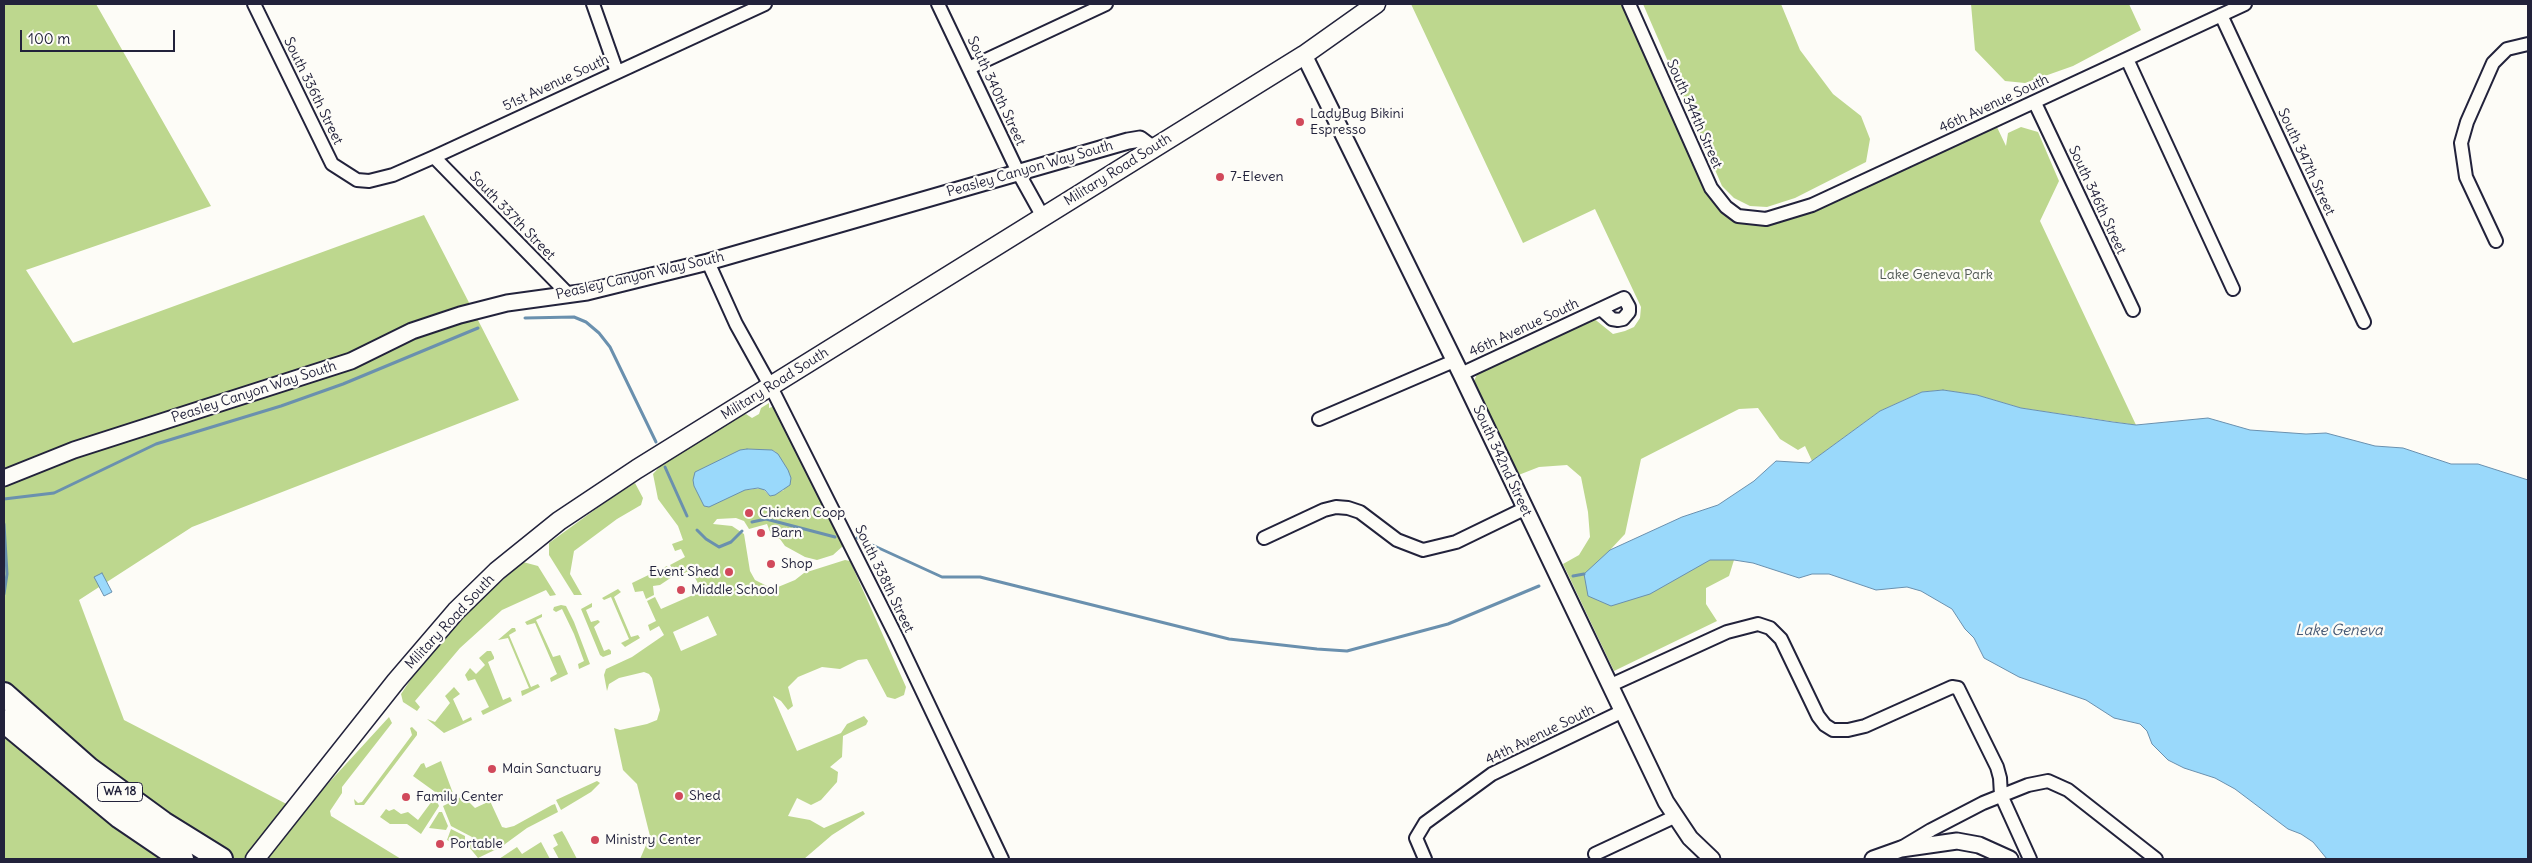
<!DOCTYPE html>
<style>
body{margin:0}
#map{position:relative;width:2532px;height:863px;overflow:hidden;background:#fdfcf7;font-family:Delius,sans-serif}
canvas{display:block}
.frame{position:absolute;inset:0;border:5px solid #22223b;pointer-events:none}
.scale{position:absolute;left:20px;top:30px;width:155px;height:22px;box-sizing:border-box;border:2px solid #22223b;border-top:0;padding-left:6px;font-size:15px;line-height:18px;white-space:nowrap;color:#22223b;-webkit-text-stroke:4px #fdfcf7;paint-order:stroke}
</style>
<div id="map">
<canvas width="2532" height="863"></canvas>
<div class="frame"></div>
<div class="scale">100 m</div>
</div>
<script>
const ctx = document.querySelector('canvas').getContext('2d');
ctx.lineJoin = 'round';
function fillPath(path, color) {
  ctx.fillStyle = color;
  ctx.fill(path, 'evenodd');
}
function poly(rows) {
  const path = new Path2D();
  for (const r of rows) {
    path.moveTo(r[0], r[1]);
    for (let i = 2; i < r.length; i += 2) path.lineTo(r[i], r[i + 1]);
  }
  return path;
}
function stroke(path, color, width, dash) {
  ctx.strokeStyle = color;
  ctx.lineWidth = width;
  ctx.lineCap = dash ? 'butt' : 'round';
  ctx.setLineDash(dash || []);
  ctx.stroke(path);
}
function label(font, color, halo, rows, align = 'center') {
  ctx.font = font + ' Delius,sans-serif';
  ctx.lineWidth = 4.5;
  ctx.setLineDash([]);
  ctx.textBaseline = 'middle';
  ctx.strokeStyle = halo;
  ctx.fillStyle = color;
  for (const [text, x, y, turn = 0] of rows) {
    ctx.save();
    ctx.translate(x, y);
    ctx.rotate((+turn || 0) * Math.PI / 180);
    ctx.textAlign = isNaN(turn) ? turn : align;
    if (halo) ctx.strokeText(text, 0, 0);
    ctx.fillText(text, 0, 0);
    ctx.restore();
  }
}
fillPath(poly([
 [4,4,96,4,211,206,26,270,73,343,424,215,519,400,192,527,79,600,124,720,302,812,389,717,392,723,342,787,342,793,330,811,331,816,401,859,4,859],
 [1411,4,1629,4,1726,207,1766,219,1994,121,2006,146,2008,133,2021,127,2038,132,2059,181,2040,221,2136,425,2021,408,1977,395,1943,390,1922,392,1880,411,1812,461,1805,446,1798,450,1780,439,1758,408,1739,409,1641,459,1625,534,1610,550,1699,565,1710,560,1734,560,1729,576,1706,588,1706,604,1717,621,1614,671,1563,564,1579,555,1590,537,1588,512,1581,477,1567,465,1539,467,1516,476,1473,391,1474,381,1479,370,1592,317,1613,334,1625,331,1634,327,1640,318,1641,307,1595,209,1523,243],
 [1643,4,1781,4,1800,50,1833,94,1861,116,1870,139,1866,162,1795,198,1767,207,1750,206,1734,198,1722,186],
 [1971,4,2129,4,2141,30,2073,66,2025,83,2005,81,1975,50],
 [769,403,769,408,775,406,843,546,833,555,817,560,805,557,785,546,780,539,772,537,767,524,749,529,744,521,736,518,717,519,713,524,732,526,744,534,750,571,755,580,767,586,778,587,795,580,804,573,845,560,850,561,906,687,904,695,895,699,887,697,867,659,858,660,840,669,822,667,798,677,788,687,793,706,788,710,781,701,773,696,797,751,841,733,847,724,864,716,868,721,866,725,843,736,842,757,830,767,838,772,837,782,821,800,811,805,797,798,788,816,810,820,824,828,863,811,865,814,832,835,804,859,640,859,650,836,637,784,623,770,614,728,620,730,647,724,657,720,660,710,652,678,649,674,644,672,619,678,609,684,607,691,604,675,606,669,632,657,664,635,659,626,650,631,648,625,656,621,647,601,655,597,661,609,702,591,691,570,678,576,670,565,685,557,681,549,675,551,672,544,683,540,678,526,658,499,653,474,664,462,732,417,746,414,752,418,759,414,761,408],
 [747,449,775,451,784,490,770,496,762,488,745,490],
 [708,616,717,635,681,651,673,632],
 [635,483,643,498,641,505,617,519,574,551,570,574,582,595,574,595,549,555,549,543,611,498],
 [523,562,538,566,556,595,550,596,546,590,502,610,460,648,415,701,420,707,417,711,403,702,401,694,413,676,413,672,470,609],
 [667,566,672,577,660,585,653,586,654,595,646,599,643,591,635,592,632,583],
 [618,589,621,592,614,597,631,637,638,635,640,638,625,647,621,643,629,639,611,597,604,600,602,598],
 [592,603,592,607,586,610,591,622,598,620,600,622,594,627,604,651,609,649,611,651,611,654,603,657,600,655,581,609],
 [561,605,566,606,574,622,590,664,579,669,578,664,584,661,574,634,562,609,556,612,553,610,554,607],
 [542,614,542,617,536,620,553,657,560,655,568,674,551,682,550,678,557,674,535,623,527,625,525,622],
 [512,628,515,628,516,631,509,635,531,687,538,684,540,687,522,696,521,691,529,688,508,638,498,640],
 [487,651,491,651,494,657,494,659,488,662,503,700,510,697,512,701,483,715,481,711,489,707,475,679,468,681,465,675,470,668,476,674,485,665,479,658],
 [454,687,460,694,453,699,463,721,471,717,472,720,444,733,427,719,435,722,450,703,445,696],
 [412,727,417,732,417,735,364,805,355,805,354,799,358,803,362,802,412,735,410,728],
 [441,761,454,796,442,801,438,794,413,776,421,764,424,763,426,768],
 [597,781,600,783,591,792,561,810,556,800],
 [463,796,475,808,490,801,502,827,506,828,514,826,552,805,555,804,558,812,527,828,501,847,478,858,469,847,472,837,451,826,443,806],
 [435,797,439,806,421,834,407,824,390,824,380,817,386,809,389,811,394,809,401,814,408,812,418,820],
 [439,812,442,812,448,826,446,830,429,828],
 [451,829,465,836,465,849,447,840],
 [562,831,565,836,577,859,559,859,553,848,558,845,553,835],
 [541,842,550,859,499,859,517,847,522,854]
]), '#bdd78e');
const water = poly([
 [1943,390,1977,395,2021,408,2113,422,2136,425,2208,418,2250,430,2306,434,2326,433,2375,446,2403,448,2451,464,2478,464,2528,480,2528,859,2327,859,2313,842,2301,834,2288,829,2235,789,2215,778,2184,768,2168,760,2152,744,2147,731,2140,724,2114,718,2086,700,2019,677,1984,658,1974,638,1965,629,1952,609,1921,591,1907,587,1876,590,1829,574,1812,574,1799,578,1753,563,1734,560,1710,560,1650,594,1611,606,1588,596,1584,574,1610,550,1682,517,1718,505,1754,481,1776,461,1809,463,1880,411,1922,392,1943,390],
 [747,449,772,450,778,454,788,470,791,478,790,485,775,495,770,496,765,490,758,488,745,490,709,507,704,506,694,486,693,480,695,472,740,450,747,449],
 [102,573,112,592,104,596,94,577,102,573]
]);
fillPath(water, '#9ad9fb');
stroke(water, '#6a90ae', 1);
stroke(poly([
 [525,318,574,317,586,322,599,333,610,347,656,442],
 [665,467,687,516],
 [4,499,54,493,156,444,281,406,343,384,478,328],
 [752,522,766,519,835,537],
 [4,524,7,574,4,594],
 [697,530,706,539,719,547,731,542,742,531],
 [857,538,942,577,980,577,1229,639,1317,649,1347,651,1448,624,1539,586],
 [1573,576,1584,574]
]), '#6a90ae', 3);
const minor = poly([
 [254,4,332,164,357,180,369,181,393,175,434,157,765,4],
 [593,4,617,72],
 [938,4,1018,172,1043,217],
 [1629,4,1711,188,1726,207,1738,216,1766,219,1812,205,2245,4],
 [2221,15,2364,322],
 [2127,59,2233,289],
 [969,68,1106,4],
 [2035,103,2133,310],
 [434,157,569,295],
 [2496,241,2466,177,2461,143,2467,122,2493,63,2507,49,2528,44],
 [708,262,736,324,771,387,897,638,1002,859],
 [1461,374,1624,298,1629,307,1629,312,1623,319,1618,320,1612,319,1601,309],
 [1319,419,1454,361],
 [1264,538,1324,510,1336,507,1348,508,1360,512,1397,540,1423,550,1456,542,1524,509],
 [1611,685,1727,632,1758,624,1770,628,1781,639,1818,716,1825,725,1833,730,1848,730,1865,726,1952,687,1958,688,1997,767,2000,778,2001,795,2030,859],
 [1901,848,1931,830,1983,803,2028,785,2048,781,2068,790,2156,859],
 [1595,854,1674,817],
 [1425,859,1416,838,1425,823,1492,774,1623,711]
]);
const tertiary = poly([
 [1304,55,1461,374,1666,802,1690,838,1712,859],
 [4,478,74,450,351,361,412,331,460,315,507,303,587,292,708,262,1128,141,1140,139,1152,148],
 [1873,859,1901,849,1957,841,1979,845,2010,859]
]);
const secondary = poly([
 [255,859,396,681,456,611,497,571,559,521,637,469,1304,55,1376,4]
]);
const motorway = poly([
 [4,694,89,769,163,823,221,859],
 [4,721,120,817,182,859]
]);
stroke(minor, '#22223b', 16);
stroke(tertiary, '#22223b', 19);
stroke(secondary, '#22223b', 21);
stroke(motorway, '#22223b', 26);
stroke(minor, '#fdfcf7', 12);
stroke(tertiary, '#fdfcf7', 15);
stroke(secondary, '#fdfcf7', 18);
stroke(motorway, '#fdfcf7', 22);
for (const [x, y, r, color] of [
 [1300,122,5,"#d1495b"],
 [1220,177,5,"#d1495b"],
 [749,513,5,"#d1495b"],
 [761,533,5,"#d1495b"],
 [771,564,5,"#d1495b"],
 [729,572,5,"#d1495b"],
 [681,590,5,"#d1495b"],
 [492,769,5,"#d1495b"],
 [679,796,5,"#d1495b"],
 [406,797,5,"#d1495b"],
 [595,840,5,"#d1495b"],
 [440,844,5,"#d1495b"]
]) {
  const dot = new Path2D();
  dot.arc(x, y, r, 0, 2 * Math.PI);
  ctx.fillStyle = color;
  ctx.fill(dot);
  stroke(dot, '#fdfcf7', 2);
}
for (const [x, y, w] of [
 [120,792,45]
]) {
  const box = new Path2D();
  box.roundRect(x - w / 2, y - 9.5, w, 19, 4);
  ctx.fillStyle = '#fdfcf7';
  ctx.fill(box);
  stroke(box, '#22223b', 1);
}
label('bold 12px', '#22223b', null, [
 ["WA 18",120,792]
]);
label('14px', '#22223b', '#fdfcf7', [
 ["51st Avenue South",556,83,-25],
 ["South 336th Street",313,91,64],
 ["South 340th Street",996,91,65],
 ["46th Avenue South",1994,104,-25],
 ["South 344th Street",1694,114,66],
 ["South 347th Street",2306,162,65],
 ["Peasley Canyon Way South",1030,169,-16],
 ["Military Road South",1118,170,-32],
 ["South 346th Street",2097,200,65],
 ["South 337th Street",512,216,46],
 ["Peasley Canyon Way South",640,276,-13],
 ["46th Avenue South",1524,328,-25],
 ["Military Road South",775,384,-32],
 ["Peasley Canyon Way South",254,392,-18],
 ["South 342nd Street",1502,461,65],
 ["South 338th Street",884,579,64],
 ["Military Road South",450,622,-47],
 ["44th Avenue South",1540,735,-26]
]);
label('14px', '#22223b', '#fdfcf7', [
 ["LadyBug Bikini",1310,114],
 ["Espresso",1310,130],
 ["7-Eleven",1230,177],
 ["Chicken Coop",759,513],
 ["Barn",771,533],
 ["Shop",781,564],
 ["Event Shed",719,572,"right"],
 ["Middle School",691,590],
 ["Main Sanctuary",502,769],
 ["Shed",689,796],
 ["Family Center",416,797],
 ["Ministry Center",605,840],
 ["Portable",450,844]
], 'left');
label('14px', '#505854', '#fdfcf7', [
 ["Lake Geneva Park",1936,275]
]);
label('italic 15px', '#465975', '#fdfcf7', [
 ["Lake Geneva",2339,631]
]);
</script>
